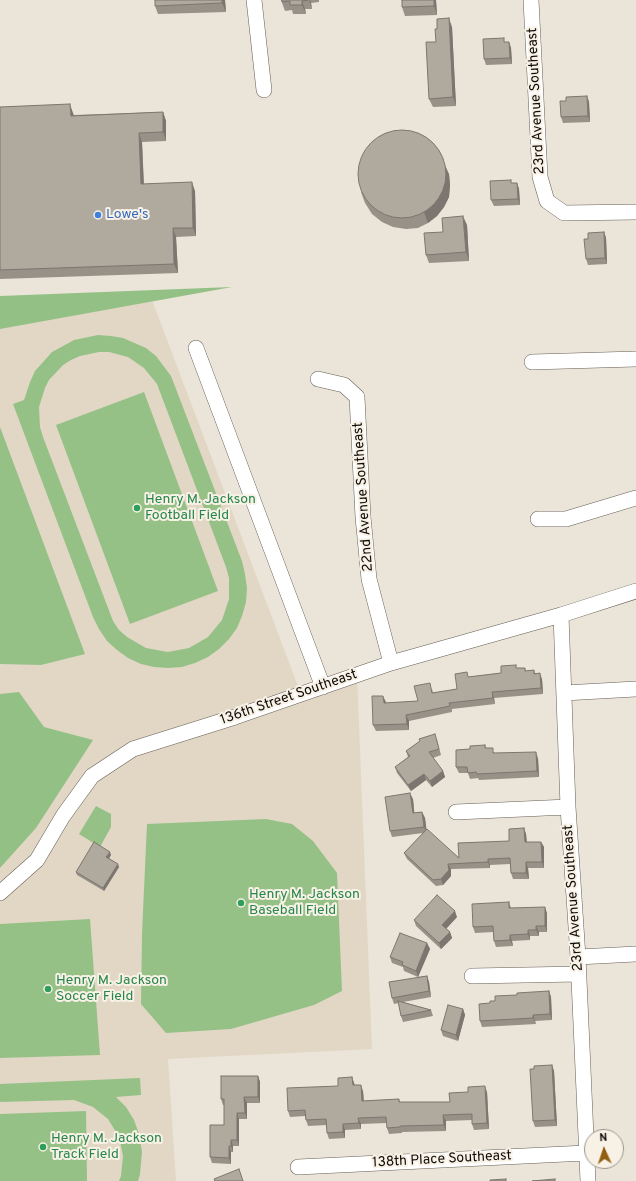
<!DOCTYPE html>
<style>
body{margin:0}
#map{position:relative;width:636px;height:1181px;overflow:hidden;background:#ebe4d8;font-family:Overpass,sans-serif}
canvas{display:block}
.north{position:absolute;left:584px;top:1129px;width:40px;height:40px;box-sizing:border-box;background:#f8f1e5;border:1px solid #9b958d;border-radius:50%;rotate:357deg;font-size:11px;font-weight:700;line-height:16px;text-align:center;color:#0f0c09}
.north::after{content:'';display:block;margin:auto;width:14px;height:18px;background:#925e12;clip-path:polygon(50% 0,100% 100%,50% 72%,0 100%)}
</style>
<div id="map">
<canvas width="636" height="1181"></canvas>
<div class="north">N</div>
</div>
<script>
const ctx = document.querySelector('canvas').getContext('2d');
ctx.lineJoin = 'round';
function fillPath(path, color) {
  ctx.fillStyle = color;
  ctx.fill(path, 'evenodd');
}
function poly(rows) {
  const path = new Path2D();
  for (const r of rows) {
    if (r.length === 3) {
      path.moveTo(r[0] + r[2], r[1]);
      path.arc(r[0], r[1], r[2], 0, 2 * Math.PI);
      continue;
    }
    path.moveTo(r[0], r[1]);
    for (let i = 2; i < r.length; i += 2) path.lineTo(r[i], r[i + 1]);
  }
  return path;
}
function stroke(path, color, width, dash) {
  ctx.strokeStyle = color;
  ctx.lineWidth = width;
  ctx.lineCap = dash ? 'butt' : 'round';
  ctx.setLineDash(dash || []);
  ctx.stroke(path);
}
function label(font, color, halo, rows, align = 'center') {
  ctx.font = font + ' Overpass,sans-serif';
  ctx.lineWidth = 4;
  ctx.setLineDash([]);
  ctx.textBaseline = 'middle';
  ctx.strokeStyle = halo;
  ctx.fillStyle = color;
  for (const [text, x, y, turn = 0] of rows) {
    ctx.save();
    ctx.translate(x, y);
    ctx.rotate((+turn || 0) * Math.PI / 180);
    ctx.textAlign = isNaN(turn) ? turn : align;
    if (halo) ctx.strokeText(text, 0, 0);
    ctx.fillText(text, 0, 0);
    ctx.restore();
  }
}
fillPath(poly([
 [152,300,301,694,357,675,372,1049,168,1059,176,1181,0,1181,0,307]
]), '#e2d7c5');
fillPath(poly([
 [98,335,111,336,123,338,146,348,156,356,171,376,242,561,245,574,247,588,246,602,242,616,237,628,229,639,219,649,208,657,195,663,182,667,168,668,154,667,141,664,128,658,117,650,107,641,99,629,93,617,13,404,24,400,30,382,35,371,52,352,74,340],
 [99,352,109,352,128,357,144,368,157,384,226,567,229,578,229,599,222,620,208,637,189,648,168,652,146,648,127,637,119,630,113,621,43,437,40,427,39,407,45,388,49,380,63,365,71,360,80,356],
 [144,392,218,591,130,624,56,425],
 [0,427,85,654,41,665,0,664],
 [96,806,111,814,111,827,100,847,79,834],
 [266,819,292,824,313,841,337,873,342,991,314,1005,231,1029,166,1033,141,1004,142,933,147,824],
 [90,919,100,1055,0,1058,0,924],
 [140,1078,141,1095,116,1097,126,1107,134,1120,139,1134,142,1152,140,1174,138,1181,119,1181,121,1176,123,1156,119,1137,108,1119,93,1107,74,1100,0,1102,0,1084],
 [86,1111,87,1181,0,1181,0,1114]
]), '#95c187');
fillPath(poly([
 [232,287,0,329,0,296],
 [19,692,44,727,93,740,36,828,0,868,0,694]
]), '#93c185');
const minor = poly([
 [254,0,264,90],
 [531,0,540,177,547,201,564,213,636,212],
 [196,348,323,687],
 [532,362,636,359],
 [318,379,344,385,357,397,363,517,369,579,391,663],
 [538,519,566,519,636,498],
 [561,615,568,807,578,957,588,1181],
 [564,693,636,689],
 [456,812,568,807],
 [0,893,37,860,63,816,92,776,133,749,235,717,391,663,561,615,636,591],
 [578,957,636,954],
 [472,976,579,974],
 [298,1167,586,1153]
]);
stroke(minor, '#655f55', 16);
stroke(minor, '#fff', 15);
fillPath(poly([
 [225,0,226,12,158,14,155,6],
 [281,0,319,0,319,2,311,3,312,9,305,9,306,14,293,14,292,10,285,11],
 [436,0,437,15,405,16,402,7],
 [452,27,456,106,433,107,429,99,436,42],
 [505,42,509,42,511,48,512,64,486,65,484,59],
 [587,96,589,102,590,122,563,123,561,117,566,101],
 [0,107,73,113,74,115,163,112,166,121,166,141,142,142,144,184,195,191,196,236,176,237,178,273,0,279],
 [449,174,450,185,449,197,444,207,437,216,428,223,418,228,406,229,393,227,382,222,372,214,365,203,361,192],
 [512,183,517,183,519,189,520,205,494,206,491,200],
 [467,225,469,261,429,263,426,255,443,232],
 [604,232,606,238,607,264,588,265,586,259],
 [517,668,525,668,526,671,534,670,535,673,542,679,543,694,494,698,495,704,452,709,452,712,409,721,409,730,376,731,373,725,386,702,386,703,418,701,432,689,433,693,457,689,469,677,501,673],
 [437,740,441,755,433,758,443,771,445,777,432,787,426,780,411,791,397,773,395,767,408,757,406,751],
 [485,745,486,748,495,753,538,758,539,777,479,780,478,778,470,779,468,773,459,773,456,767,470,749],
 [413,799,414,813,422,812,425,818,426,830,459,858,509,841,524,828,526,834,527,842,541,842,544,847,544,868,528,868,529,879,513,879,511,873,510,864,490,865,490,868,451,869,451,876,443,885,436,886,407,859,404,853,423,833,392,837,390,831],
 [111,855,109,858,119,867,104,891,77,875,76,872],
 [509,902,511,908,547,913,547,932,539,932,539,936,530,936,530,940,512,941,513,946,496,947,494,941,493,932,475,933,473,927],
 [457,917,446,929,450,932,452,938,441,949,416,926,414,920],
 [427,943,430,949,418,977,427,976,429,982,431,997,403,1002,431,1010,433,1016,403,1022,401,1016,399,1003,394,1004,392,998,418,977,404,971,403,967,392,963,390,957],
 [549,991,551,997,552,1020,535,1021,536,1024,482,1027,480,1021,490,1003,495,1001,517,995],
 [463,1009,465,1015,458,1041,443,1036,441,1030],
 [552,1065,554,1071,557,1126,535,1127,533,1121,534,1069],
 [258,1076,260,1082,260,1103,247,1103,247,1119,239,1119,239,1146,233,1146,233,1152,231,1152,231,1164,212,1163,210,1157,224,1125,224,1105,223,1105,221,1099],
 [352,1077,354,1083,355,1085,363,1091,364,1101,399,1099,400,1102,450,1102,487,1092,489,1129,474,1130,472,1124,472,1120,446,1121,446,1131,402,1132,402,1133,389,1134,387,1128,387,1123,361,1124,361,1129,345,1130,345,1138,329,1139,327,1133,327,1125,308,1126,306,1120,305,1116,290,1117,288,1111,338,1086]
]), '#979188');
fillPath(poly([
 [222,0,225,0,226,12,222,3],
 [309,0,310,0,311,3,312,9],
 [434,0,436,0,437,15,434,6],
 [302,1,305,9,306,14,302,5],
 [449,18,452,27,456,106,453,97],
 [509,42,511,48,512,64,510,58],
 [587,96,589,102,590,122,588,116],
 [70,104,73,113,74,124,71,116],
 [163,112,166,121,166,141,163,132],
 [139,133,142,142,144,193,141,184],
 [444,163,449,174,450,185,449,197,444,207,437,216,428,223,424,212],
 [192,182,195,191,196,236,193,228],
 [517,183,519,189,520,205,518,199],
 [463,216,467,225,469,261,466,252],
 [173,228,176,237,178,273,174,264],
 [604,232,606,238,607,264,605,258],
 [540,673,542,679,543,694,541,688],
 [492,692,494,698,495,704,493,698],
 [383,696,386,702,386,709,384,703],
 [406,715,409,721,409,730,407,724],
 [536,752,538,758,539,777,537,771],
 [443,771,445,777,432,787,430,781],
 [424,774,426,780,411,791,408,785],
 [410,793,413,799,415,819,413,813],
 [422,812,425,818,427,833,424,827],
 [524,828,526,834,527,848,525,842],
 [541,842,544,847,544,868,542,862],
 [110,852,111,855,108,860,106,857],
 [488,859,490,865,490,868,488,862],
 [526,862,528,868,529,879,526,873],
 [118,864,119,867,104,891,103,888],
 [448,864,451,869,451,876,443,885,441,879],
 [545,907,547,913,547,932,545,926],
 [455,911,457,917,444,931,442,925],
 [536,926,539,932,539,936,536,930],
 [528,930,530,936,530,940,528,934],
 [450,932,452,938,441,949,439,943],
 [510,935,512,941,513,946,510,940],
 [427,943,430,949,418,977,416,971],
 [427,976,429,982,431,997,429,991],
 [549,991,551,997,552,1020,550,1014],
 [463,1009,465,1015,458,1041,456,1035],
 [533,1015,536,1024,533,1018],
 [552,1065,554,1071,557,1126,555,1120],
 [258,1076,260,1082,260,1103,258,1097],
 [352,1077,354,1083,355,1091,353,1085],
 [361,1085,363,1091,364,1107,362,1101],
 [485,1086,487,1092,489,1129,487,1123],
 [244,1097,247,1103,247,1119,245,1113],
 [237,1113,239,1119,239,1146,237,1140],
 [443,1115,446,1121,446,1131,444,1125],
 [358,1118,361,1124,361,1129,359,1123],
 [343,1124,345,1130,345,1138,343,1132],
 [231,1140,233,1146,233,1152,231,1146],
 [229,1146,231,1152,231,1164,229,1158]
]), '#7b766f');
const building = poly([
 [155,0,222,0,222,3,155,6,155,0],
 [282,0,308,0,302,1,302,5,290,5,290,1,282,2,282,0],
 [402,0,434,0,434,6,402,7,402,0],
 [449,18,453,97,429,99,426,42,436,42,435,29,437,29,437,19,449,18],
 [504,38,504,42,509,42,510,58,484,59,483,39,504,38],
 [587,96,588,116,561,117,560,101,566,101,566,97,587,96],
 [70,104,71,116,163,112,163,132,139,133,141,184,192,182,193,228,173,228,174,264,0,270,0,107,70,104],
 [402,174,44],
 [511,180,511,183,517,183,518,199,491,200,490,181,511,180],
 [463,216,466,252,426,255,424,233,443,232,442,218,463,216],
 [604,232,605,258,586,259,584,239,588,239,588,233,604,232],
 [516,665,516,668,525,668,525,671,534,670,534,674,540,673,541,688,492,692,493,698,449,703,450,706,406,715,407,724,373,725,372,696,383,696,384,703,418,701,414,686,430,683,432,693,457,689,455,674,467,672,468,677,501,673,501,666,516,665],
 [435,734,439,749,429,752,443,771,430,781,424,774,408,785,395,767,410,756,406,751,420,741,419,739,435,734],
 [485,745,485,748,493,748,493,753,536,752,537,771,477,774,476,772,468,773,467,767,456,767,456,750,470,749,470,746,485,745],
 [410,793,413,813,422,812,424,827,390,831,385,797,410,793],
 [524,828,525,842,541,842,542,862,526,862,526,873,511,873,510,858,488,859,488,862,448,864,449,870,441,879,433,880,404,853,427,829,459,858,458,843,509,841,509,829,524,828],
 [94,842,110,852,106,857,118,864,103,888,76,872,94,842],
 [437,895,455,911,442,925,450,932,439,943,414,920,437,895],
 [509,902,509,908,545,907,545,926,536,926,536,930,528,930,528,934,510,935,510,940,494,941,493,926,473,927,472,904,509,902],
 [400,933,427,943,416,971,402,965,403,962,390,957,400,933],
 [427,976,429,991,392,998,389,982,427,976],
 [549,991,550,1014,533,1015,533,1018,480,1021,479,1004,490,1003,490,1001,495,1001,495,996,517,995,517,993,549,991],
 [398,1001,431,1010,401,1016,398,1001],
 [448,1005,463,1009,456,1035,441,1030,448,1005],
 [552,1065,555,1120,533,1121,530,1069,534,1069,534,1066,552,1065],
 [221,1076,258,1076,258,1097,244,1097,245,1113,237,1113,237,1140,231,1140,231,1146,229,1146,229,1158,210,1157,210,1125,224,1125,224,1099,221,1099,221,1076],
 [352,1077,353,1085,361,1085,362,1101,399,1099,399,1102,450,1102,449,1093,468,1092,468,1087,485,1086,487,1123,472,1124,472,1114,443,1115,444,1125,400,1126,400,1127,387,1128,386,1117,358,1118,359,1123,343,1124,343,1132,327,1133,326,1119,306,1120,305,1110,288,1111,287,1088,338,1086,338,1078,352,1077],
 [239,1169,243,1181,215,1181,214,1179,239,1169],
 [506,1179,506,1181,490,1181,490,1180,506,1179],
 [555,1179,555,1181,532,1181,555,1179]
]);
fillPath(building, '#b0a99e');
stroke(building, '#7b766f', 1);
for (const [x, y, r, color] of [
 [98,215,4,"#3f7fe0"],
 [137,508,4,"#2e9e5b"],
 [241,903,4,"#2e9e5b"],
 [48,989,4,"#2e9e5b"],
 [43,1147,4,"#2e9e5b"]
]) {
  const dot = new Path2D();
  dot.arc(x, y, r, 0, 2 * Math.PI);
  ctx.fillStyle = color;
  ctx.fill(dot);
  stroke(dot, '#f8f1e5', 1.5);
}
label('14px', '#0f0c09', '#f8f1e5', [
 ["23rd Avenue Southeast",537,101,-93],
 ["22nd Avenue Southeast",364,497,-94],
 ["136th Street Southeast",289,698,-19],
 ["23rd Avenue Southeast",574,898,-94],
 ["138th Place Southeast",442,1160,-3]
]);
label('14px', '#366cbe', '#f8f1e5', [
 ["Lowe's",106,215]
], 'left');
label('14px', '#27864d', '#f8f1e5', [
 ["Henry M. Jackson",145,500],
 ["Football Field",145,516],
 ["Henry M. Jackson",249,895],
 ["Baseball Field",249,911],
 ["Henry M. Jackson",56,981],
 ["Soccer Field",56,997],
 ["Henry M. Jackson",51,1139],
 ["Track Field",51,1155]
], 'left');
</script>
